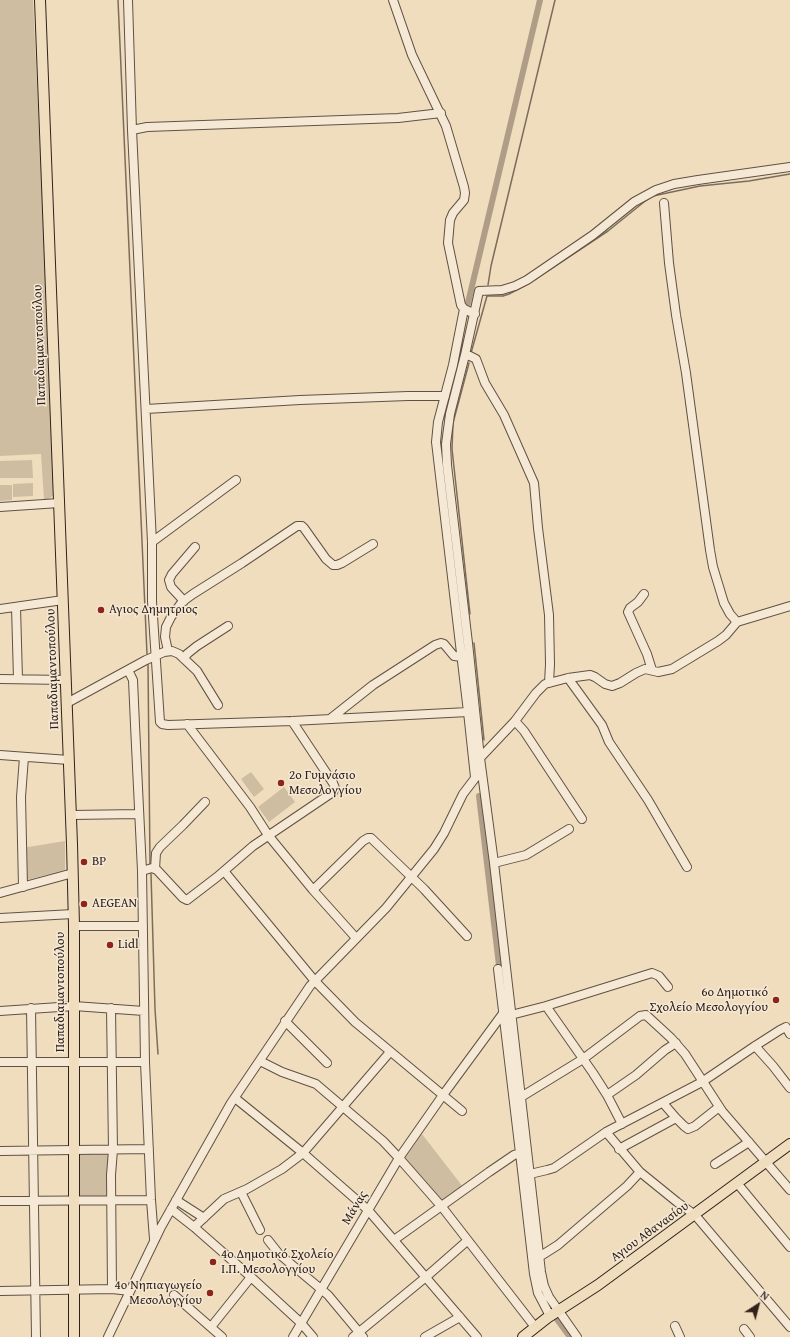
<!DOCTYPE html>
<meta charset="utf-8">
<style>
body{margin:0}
#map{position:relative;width:790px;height:1337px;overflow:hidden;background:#f0ddbe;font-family:"Gentium Book Plus",serif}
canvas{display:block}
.north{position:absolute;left:738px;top:1285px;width:40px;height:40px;-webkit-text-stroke:3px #f5e9d5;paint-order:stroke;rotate:36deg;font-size:11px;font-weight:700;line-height:16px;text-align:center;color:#30221b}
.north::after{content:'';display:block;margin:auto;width:14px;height:18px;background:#30221b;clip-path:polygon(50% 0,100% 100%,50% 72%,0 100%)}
</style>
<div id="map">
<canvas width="790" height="1337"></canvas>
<div class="north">N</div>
</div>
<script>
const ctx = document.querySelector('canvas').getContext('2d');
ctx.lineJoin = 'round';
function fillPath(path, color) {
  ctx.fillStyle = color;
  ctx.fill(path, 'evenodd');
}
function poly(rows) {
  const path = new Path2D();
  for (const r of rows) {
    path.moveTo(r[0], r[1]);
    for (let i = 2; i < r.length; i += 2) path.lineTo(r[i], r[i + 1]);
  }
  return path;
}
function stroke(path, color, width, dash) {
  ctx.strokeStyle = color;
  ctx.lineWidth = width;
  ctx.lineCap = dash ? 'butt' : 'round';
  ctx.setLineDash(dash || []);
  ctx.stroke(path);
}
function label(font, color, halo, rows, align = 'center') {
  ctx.font = font + ' "Gentium Book Plus",serif';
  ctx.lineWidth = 3;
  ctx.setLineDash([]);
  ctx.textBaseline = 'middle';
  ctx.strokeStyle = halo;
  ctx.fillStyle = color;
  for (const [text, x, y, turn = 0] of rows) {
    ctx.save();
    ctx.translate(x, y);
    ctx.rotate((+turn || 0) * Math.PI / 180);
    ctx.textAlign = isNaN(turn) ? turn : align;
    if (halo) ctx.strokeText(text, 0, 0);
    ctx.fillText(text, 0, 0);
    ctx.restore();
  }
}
fillPath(poly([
 [0,0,33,0,56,493,49,499,44,500,41,454,0,456],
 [32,460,33,478,0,478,0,461],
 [33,483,33,496,13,497,13,484],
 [0,485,12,485,12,500,0,501],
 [251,772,264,789,254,797,241,779],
 [284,787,295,802,269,822,258,807],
 [65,841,65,870,23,881,22,848],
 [422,1134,463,1187,441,1203,405,1158],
 [80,1154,108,1154,108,1196,80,1196]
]), '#cfbda2');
stroke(poly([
 [118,0,147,654],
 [534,280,608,231,644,202,653,196,700,186,749,181,790,174],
 [488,285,491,266,555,0],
 [471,353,487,296,503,296,509,294,528,284],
 [469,363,453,423,452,449,470,614],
 [474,643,484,740],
 [148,664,150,864],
 [151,874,155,1009,158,1054]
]), '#7c6c5c', 1.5);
stroke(poly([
 [467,307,540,0],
 [479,796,500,974],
 [556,1318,570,1337]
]), '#af9d87', 6);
const minor = poly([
 [128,0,132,130,152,542,152,601,160,722,162,724,168,725,292,721,468,712,475,777],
 [393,0,412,55,446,126,464,187,465,193,464,200,453,213,450,220,448,243,461,305,464,309,475,314],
 [132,130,147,127,398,118,441,113],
 [664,203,669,263,676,315,686,373,710,550,713,567,724,603,730,614,737,622],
 [464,309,453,365,438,422,436,442,468,712],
 [465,355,470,356,476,359,485,383,504,415,534,483,538,528,549,615,550,664,549,683],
 [146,409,300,400,408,396,445,396],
 [0,507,59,503],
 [152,542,236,480],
 [644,594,638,602,630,608,628,612,647,654,652,670],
 [184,601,171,587,169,580,172,574,195,547],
 [16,607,18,679],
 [0,609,63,600],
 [168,651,165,637,166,627,171,617,182,602,193,594,242,563,297,526,302,526,304,528,326,559,333,565,337,565,342,563,373,544],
 [184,659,187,654,197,646,228,626],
 [128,670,133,680,135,725,142,871,145,1062,151,1200,154,1239],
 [568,678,602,725,609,742,648,800,687,867],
 [0,679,66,680],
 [67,703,146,660,164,652,172,651,179,654,197,671,218,705],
 [330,719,373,685,435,645,441,643,444,644,454,656,462,657],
 [515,721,524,731,582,819],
 [187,724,250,807,268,835,313,890,356,938],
 [0,755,69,760],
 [480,758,468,643,447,465,446,444,450,414,465,355,479,291,502,290,515,286,527,280,593,235,634,202,656,190,674,184,698,180,790,167],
 [71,815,139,814],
 [494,863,526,855,569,829],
 [155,869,156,853,160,847,183,825,205,802],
 [142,871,152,868,157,870,183,898,187,900,217,877,253,846,333,792,335,788,333,783,292,721],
 [224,871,314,980,355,1022,462,1111],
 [23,887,21,797,24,757],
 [313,890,363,841,368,838,371,838,424,889,467,936],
 [0,893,73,873],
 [0,918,73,914],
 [74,926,143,926],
 [498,969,520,1153],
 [31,1008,36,1337],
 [111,1008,113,1150,111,1175,112,1289],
 [0,1011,74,1006,144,1011],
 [511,1015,546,1006],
 [285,1021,327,1063],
 [755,1046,773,1066,790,1088],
 [260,1061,282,1072,316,1084,383,1141,399,1158,442,1207,535,1327],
 [0,1062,145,1062],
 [607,1095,636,1075,665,1050,676,1043],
 [521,1097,583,1059,640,1016,646,1015,671,1038,685,1054,722,1111,790,1190],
 [235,1098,303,1153,368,1210,477,1337],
 [663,1103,676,1118,684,1126,688,1129,695,1126,719,1107],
 [622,1124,607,1095,593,1073,546,1006,652,973,659,976,668,987],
 [606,1132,640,1172,677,1202,695,1215,790,1327],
 [619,1149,676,1118],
 [0,1151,149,1149],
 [715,1164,749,1142],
 [530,1174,547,1170,554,1168,606,1132,702,1082,755,1046,780,1030,786,1027,790,1034],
 [737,1183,790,1247],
 [241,1192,260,1230],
 [176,1200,204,1218],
 [0,1201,151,1200],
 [171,1209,194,1227,251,1277,301,1323,313,1337],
 [194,1227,224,1199,247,1189,282,1169,303,1153,390,1052],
 [268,1240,279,1254,328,1295,363,1337],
 [394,1240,489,1172,514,1155,520,1153,534,1274,538,1293,550,1316],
 [539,1257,558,1245,627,1186,640,1172],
 [0,1291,112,1289,130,1291],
 [174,1295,222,1337],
 [675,1326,680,1337],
 [211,1327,251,1277],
 [744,1329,750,1337],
 [108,1337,161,1227,231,1103,310,986,386,908,434,849,444,833,463,794,479,773],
 [293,1337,399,1158,443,1095,504,1012],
 [353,1337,426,1277,467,1241],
 [425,1337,460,1317],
 [577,1337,549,1297,544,1286,541,1272,494,863,480,758,515,721,536,693,545,684,568,678,590,675,595,677,605,684,612,686,620,683,636,673,645,669,658,672,672,669,718,641,726,635,737,622,790,606]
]);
const major = poly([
 [40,0,72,844,74,926,74,1337],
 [523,1337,547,1318,598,1285,790,1144]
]);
stroke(minor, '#605144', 10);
stroke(major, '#30221b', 12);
stroke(minor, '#f5e9d5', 8);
stroke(major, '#f0ddbe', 10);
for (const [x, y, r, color] of [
 [101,610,4,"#8f2418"],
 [281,783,4,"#8f2418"],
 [84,862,4,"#8f2418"],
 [84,904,4,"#8f2418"],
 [110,945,4,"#8f2418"],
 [776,1000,4,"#8f2418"],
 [213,1262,4,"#8f2418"],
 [210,1293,4,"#8f2418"]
]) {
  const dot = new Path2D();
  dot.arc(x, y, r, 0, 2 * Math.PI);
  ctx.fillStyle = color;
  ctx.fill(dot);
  stroke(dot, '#f5e9d5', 1.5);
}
label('13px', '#30221b', '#f5e9d5', [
 ["Παπαδιαμαντοπούλου",40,345,-92],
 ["Παπαδιαμαντοπούλου",53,669,-92],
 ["Παπαδιαμαντοπούλου",61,992,-90],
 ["Μάνας",355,1208,-59],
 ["Αγιου Αθανασίου",650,1232,-36]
]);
label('13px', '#30221b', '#f5e9d5', [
 ["Αγιος Δημητριος",109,610],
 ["2ο Γυμνάσιο",289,776],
 ["Μεσολογγίου",289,791],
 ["BP",92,862],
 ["AEGEAN",92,904],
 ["Lidl",118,945],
 ["6ο Δημοτικό",768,993,"right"],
 ["Σχολείο Μεσολογγίου",768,1008,"right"],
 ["4ο Δημοτικό Σχολείο",221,1255],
 ["Ι.Π. Μεσολογγίου",221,1270],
 ["4ο Νηπιαγωγείο",202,1286,"right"],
 ["Μεσολογγίου",202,1301,"right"]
], 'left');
</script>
